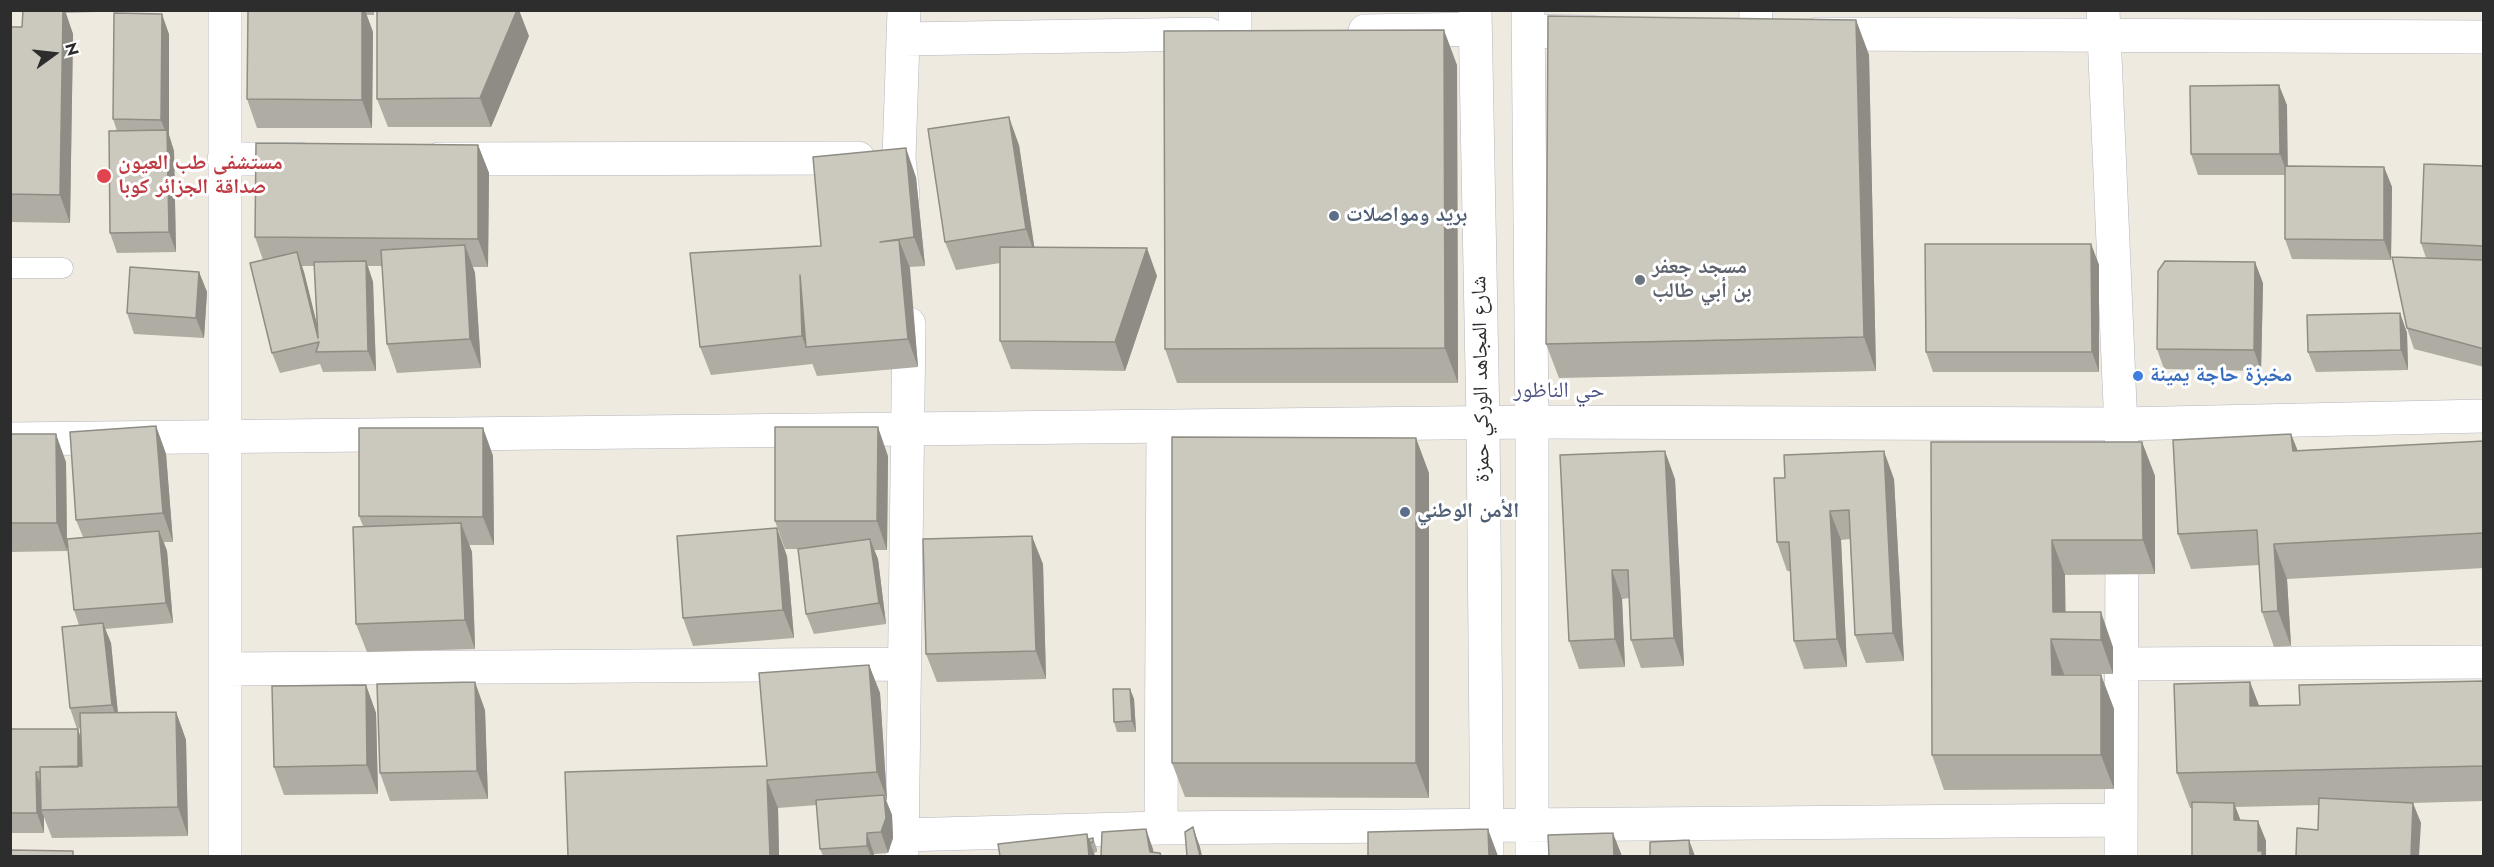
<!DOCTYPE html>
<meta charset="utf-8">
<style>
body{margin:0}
#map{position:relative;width:2494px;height:867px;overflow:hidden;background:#efeadf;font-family:Jost,sans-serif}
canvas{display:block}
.frame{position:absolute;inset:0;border:12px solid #2d2d2d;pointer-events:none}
.north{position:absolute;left:24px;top:24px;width:60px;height:60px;-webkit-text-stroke:4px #fff;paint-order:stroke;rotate:75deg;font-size:16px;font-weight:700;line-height:24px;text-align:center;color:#2d2d2d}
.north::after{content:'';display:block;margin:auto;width:21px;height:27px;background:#2d2d2d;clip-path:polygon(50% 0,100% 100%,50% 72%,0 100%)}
</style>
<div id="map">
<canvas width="2494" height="867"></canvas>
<div class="frame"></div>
<div class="north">N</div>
</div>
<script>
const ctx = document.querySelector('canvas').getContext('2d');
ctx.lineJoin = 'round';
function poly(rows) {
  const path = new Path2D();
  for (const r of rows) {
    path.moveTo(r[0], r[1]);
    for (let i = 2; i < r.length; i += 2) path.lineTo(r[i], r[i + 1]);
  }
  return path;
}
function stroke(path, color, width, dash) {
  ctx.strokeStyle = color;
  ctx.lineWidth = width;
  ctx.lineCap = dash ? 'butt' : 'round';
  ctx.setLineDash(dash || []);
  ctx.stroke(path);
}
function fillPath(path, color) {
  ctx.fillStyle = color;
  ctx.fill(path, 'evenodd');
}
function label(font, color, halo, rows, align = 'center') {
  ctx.font = font + ' Jost,"Noto Naskh Arabic",sans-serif';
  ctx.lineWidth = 6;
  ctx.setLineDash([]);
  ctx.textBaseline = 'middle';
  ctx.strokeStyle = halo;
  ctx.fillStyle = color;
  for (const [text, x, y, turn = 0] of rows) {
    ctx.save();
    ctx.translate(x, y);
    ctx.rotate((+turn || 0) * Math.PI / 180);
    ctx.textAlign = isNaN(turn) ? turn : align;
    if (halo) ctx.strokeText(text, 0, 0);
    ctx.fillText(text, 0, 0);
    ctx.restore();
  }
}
const lane = poly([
 [10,268,63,268]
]);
const street = poly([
 [1235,10,1235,33],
 [1475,10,1483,423,1487,856],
 [1528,10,1532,422,1532,856],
 [2103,10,2122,452],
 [1365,31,1475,29],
 [1528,31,1592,32],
 [1755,33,1756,10],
 [1818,34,2484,37],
 [904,39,1208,34],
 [224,159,300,159],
 [439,159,858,158],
 [903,195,899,158,904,10],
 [2122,664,2484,662],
 [225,669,904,664],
 [1161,828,1163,428],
 [902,835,1161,828,2121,820],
 [225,856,225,10],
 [902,856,909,324],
 [2121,856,2122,531]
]);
const secondary = poly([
 [10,439,1532,422,2122,424,2484,416]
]);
stroke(lane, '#b3b4c1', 21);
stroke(street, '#b3b4c1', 34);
stroke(secondary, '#b3b4c1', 34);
stroke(lane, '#fff', 20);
stroke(street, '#fff', 33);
stroke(secondary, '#fff', 33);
fillPath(poly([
 [23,10,96,10,96,12,65,13,73,34,70,223,10,222,10,27,22,27],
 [248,10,374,10,374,15,366,15,373,32,372,128,257,128,247,99],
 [1856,20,1869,55,1876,371,1559,378,1546,344],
 [169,34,169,135,174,151,176,252,117,253,110,233,117,131,113,119],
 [529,36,491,127,388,127,377,99],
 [1457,65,1458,383,1177,383,1165,349],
 [2287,105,2287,166,2384,167,2392,187,2391,260,2292,259,2285,239,2285,175,2198,175,2191,154],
 [478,145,489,173,488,267,473,267,475,273,481,368,397,373,387,344,382,266,368,266,373,282,376,371,323,372,320,364,280,373,272,353,263,260,255,237],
 [302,266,314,266,317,326,304,272],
 [1019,145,1034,247,1157,276,1125,371,1011,369,1000,341,1000,263,956,270,945,242],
 [2484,166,2484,367,2414,349,2407,328,2426,258,2421,243],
 [916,177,925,266,909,267,918,367,817,376,812,363,812,364,711,375,700,347,821,246],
 [2091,244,2099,265,2099,372,1933,372,1926,352],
 [199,272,207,292,204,338,134,334,127,313],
 [2263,283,2261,371,2164,369,2157,349],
 [2400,313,2407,333,2408,370,2316,372,2308,352],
 [156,426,166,454,173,542,164,542,167,551,173,623,105,629,111,643,118,713,176,712,186,740,188,836,52,838,44,817,44,833,10,833,10,729,81,738,81,728,77,729,70,708,79,625,74,610,67,542,67,551,10,552,10,434,66,462,67,539,83,537,76,520],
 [483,428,493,456,494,545,469,545,472,552,475,649,367,652,356,624,363,526,359,516],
 [2291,434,2298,451,2484,441,2484,568,2287,579,2291,646,2274,647,2262,612,2259,565,2191,569,2178,534],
 [1931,442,2142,442,2155,476,2155,574,2065,575,2065,612,2113,647,2113,674,2064,674,2064,675,2101,675,2114,709,2114,789,1944,790,1932,755],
 [1560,455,1675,479,1684,666,1641,668,1631,640,1629,598,1622,599,1625,667,1579,669,1569,641],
 [888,456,887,550,874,550,878,559,886,624,814,634,806,614,798,549,785,549,775,521],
 [1429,473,1429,798,1185,797,1172,763],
 [1785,478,1894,479,1904,661,1866,663,1855,635,1850,539,1841,540,1847,667,1804,669,1794,641,1790,571,1787,571,1777,542],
 [787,556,794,638,693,646,683,618],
 [1043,564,1046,679,937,682,926,654],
 [869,665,880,693,887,800,886,800,892,815,893,838,888,853,874,854,874,856,823,856,820,849,817,805,778,808,779,856,568,856,767,766],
 [2484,681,2484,801,2412,803,2421,823,2318,830,2319,805,2235,807,2240,820,2258,821,2266,841,2266,856,2192,856,2192,808,2190,808,2177,773,2250,682,2259,706,2300,705],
 [366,685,376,713,378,794,284,795,274,767],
 [1130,689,1134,699,1136,732,1117,732,1114,722],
 [485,710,488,799,390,801,380,773],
 [1093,838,1097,849,1097,852,1094,853,1095,856,1000,856]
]), '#afaca3');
fillPath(poly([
 [63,10,65,10,73,34,70,223,60,195],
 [362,10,365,10,373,32,372,128,362,100],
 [517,10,519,10,529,36,491,127,480,98],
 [162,14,169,34,169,135,174,151,176,252,169,232,167,135,161,120],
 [1856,20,1869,55,1876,371,1864,337],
 [1444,30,1457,65,1458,383,1445,348],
 [2279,85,2287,105,2288,175,2280,154],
 [1009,117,1019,145,1036,258,1026,229],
 [478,145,489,173,488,267,478,239],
 [906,148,916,177,925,266,914,237],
 [2384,167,2392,187,2391,260,2384,240],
 [899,240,910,268,918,367,908,339],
 [2091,244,2099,265,2099,372,2092,352],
 [465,245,475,273,481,368,470,339],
 [1147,248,1157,276,1125,371,1115,342],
 [297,252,304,272,324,352,318,338],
 [366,261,373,282,376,371,368,351],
 [2255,262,2263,283,2261,371,2254,350],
 [199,272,207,292,204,338,196,318],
 [800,275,806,347,812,364,802,336],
 [2400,313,2407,333,2408,370,2401,350],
 [156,426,166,454,173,542,163,513],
 [878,427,888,456,887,550,877,521],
 [483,428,493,456,494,545,483,517],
 [56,434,66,462,67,551,57,523],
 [2291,434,2304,468,2293,451],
 [1416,438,1429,473,1429,798,1416,763],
 [2142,442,2155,476,2155,574,2143,540],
 [1665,451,1675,479,1684,666,1674,638],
 [1884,451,1894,479,1904,661,1893,633],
 [1830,511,1841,540,1847,667,1837,639],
 [461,523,472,552,475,649,465,620],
 [777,528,787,556,794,638,783,610],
 [159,531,167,551,173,623,166,603],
 [1032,536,1043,564,1046,679,1036,651],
 [870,539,878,559,886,624,879,603],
 [2052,540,2065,575,2066,640,2053,612],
 [2274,544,2287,579,2291,646,2278,611],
 [1612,570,1622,599,1625,667,1615,639],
 [2101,612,2113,647,2113,674,2101,640],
 [103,623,111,643,119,725,112,705],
 [2051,639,2064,674,2064,709,2052,675],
 [869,665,880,693,887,800,877,772],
 [2101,675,2114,709,2114,789,2101,755],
 [475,682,485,710,488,799,477,771],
 [2250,682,2263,716,2250,706],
 [366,685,376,713,378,794,367,765],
 [1130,689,1134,699,1136,732,1132,721],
 [176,712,186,740,188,836,178,807],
 [78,729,85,750,85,793,78,772],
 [36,772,44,793,41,810,44,817,44,833,37,813],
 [767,780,778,808,779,856,770,856],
 [884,795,892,815,893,838,888,853,881,832],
 [2234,803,2242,824,2234,820],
 [2413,803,2421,823,2419,856,2411,856],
 [2258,821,2266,841,2266,856,2260,856,2258,851],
 [1193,827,1200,847,1202,856,1200,856],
 [1146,829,1153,849,1154,856,1150,852],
 [1488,829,1498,856,1489,856],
 [867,833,874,854,874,856,871,856,867,846],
 [1613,833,1622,856,1614,856],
 [1087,834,1095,856,1089,856],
 [1689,840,1695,856,1690,856]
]), '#8e8c84');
const building = poly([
 [23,10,63,10,60,195,10,194,10,27,22,27,23,10],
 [248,10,362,10,362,100,247,99,248,10],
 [377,10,517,10,480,98,377,99,377,10],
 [114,13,162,14,161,120,113,119,114,13],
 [1548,16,1856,20,1864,337,1546,344,1548,16],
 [1444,30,1445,348,1165,349,1164,31,1444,30],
 [2279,85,2280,154,2191,154,2190,86,2279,85],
 [1009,117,1026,229,945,242,928,129,1009,117],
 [167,130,169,232,110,233,109,131,167,130],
 [256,143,478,145,478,239,255,237,256,143],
 [906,148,914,237,880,242,899,240,908,339,806,347,800,275,802,336,700,347,690,253,821,246,813,157,906,148],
 [2424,164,2484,166,2484,246,2421,243,2424,164],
 [2285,166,2384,167,2384,240,2285,239,2285,166],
 [1925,244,2091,244,2092,352,1926,352,1925,244],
 [465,245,470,339,387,344,381,250,465,245],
 [1000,247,1147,248,1115,342,1000,341,1000,247],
 [297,252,318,338,314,262,366,261,368,351,316,352,319,342,272,353,250,263,297,252],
 [2392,257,2484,260,2484,349,2407,328,2392,257],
 [2165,261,2255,262,2254,350,2157,349,2158,271,2165,261],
 [130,267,199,272,196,318,127,313,130,267],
 [2400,313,2401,350,2308,352,2307,315,2400,313],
 [156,426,163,513,76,520,70,432,156,426],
 [775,427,878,427,877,521,775,521,775,427],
 [359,428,483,428,483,517,359,516,359,428],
 [10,434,56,434,57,523,10,523,10,434],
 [2291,434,2293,451,2484,441,2484,533,2274,544,2278,611,2262,612,2257,530,2178,534,2173,440,2291,434],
 [1172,437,1416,438,1416,763,1172,763,1172,437],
 [1931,442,2142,442,2143,540,2052,540,2053,612,2101,612,2101,640,2051,639,2052,675,2101,675,2101,755,1932,755,1931,442],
 [1665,451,1674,638,1631,640,1628,570,1612,570,1615,639,1569,641,1560,455,1665,451],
 [1884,451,1893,633,1855,635,1849,510,1830,511,1837,639,1794,641,1789,542,1777,542,1774,478,1785,478,1784,455,1884,451],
 [461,523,465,620,356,624,353,527,461,523],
 [777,528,783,610,683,618,677,536,777,528],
 [159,531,166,603,74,610,67,539,159,531],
 [1032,536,1036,651,926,654,923,539,1032,536],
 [870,539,879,603,806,614,798,549,870,539],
 [103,623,112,705,70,708,62,627,103,623],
 [869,665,877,772,767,780,770,856,568,856,565,772,767,766,759,673,869,665],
 [2484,681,2484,766,2177,773,2174,684,2250,682,2250,706,2300,705,2299,685,2484,681],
 [475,682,477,771,380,773,377,684,475,682],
 [366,685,367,765,274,767,272,686,366,685],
 [1113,689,1130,689,1132,721,1114,722,1113,689],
 [176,712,178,807,41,810,40,767,82,766,80,713,176,712],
 [10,729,78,729,78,767,40,767,40,772,36,772,37,813,10,813,10,729],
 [884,795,886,818,881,832,867,833,867,846,820,849,816,800,884,795],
 [2319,798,2413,803,2411,856,2296,856,2297,828,2318,830,2319,798],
 [2192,802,2234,803,2234,820,2258,821,2258,851,2262,851,2262,856,2192,856,2192,802],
 [1193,827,1200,856,1187,856,1185,832,1193,827],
 [1146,829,1150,852,1160,853,1161,856,1101,856,1102,832,1146,829],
 [1488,829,1489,856,1368,856,1368,832,1488,829],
 [1613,833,1614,856,1549,856,1548,835,1613,833],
 [1087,834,1089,856,1000,856,998,844,1087,834],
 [1093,838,1093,842,1090,843,1089,839,1093,838],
 [1689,840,1690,856,1650,856,1650,842,1689,840],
 [10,850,73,851,73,856,10,856,10,850]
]);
fillPath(building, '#cbc8bd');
stroke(building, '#8e8c84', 1.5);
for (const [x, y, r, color] of [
 [104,176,8,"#e0444e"],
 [1334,216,6,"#5c6f8a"],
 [1640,280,6,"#6b7280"],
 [2138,376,6,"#3f7fe0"],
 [1405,512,6,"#5c6f8a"]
]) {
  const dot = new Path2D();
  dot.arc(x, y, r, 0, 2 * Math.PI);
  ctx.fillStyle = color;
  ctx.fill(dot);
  stroke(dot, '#fff', 2);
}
label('bold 21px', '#be3a42', '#fff', [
 ["مستشفى طب العيون",118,164],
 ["صداقة الجزائر كوبا",118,188]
], 'left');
label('bold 21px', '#4e5e75', '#fff', [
 ["بريد ومواصلات",1346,216],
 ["الأمن الوطني",1417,512]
], 'left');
label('bold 21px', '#5b616d', '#fff', [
 ["مسجد جعفر",1652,268],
 ["بن أبي طالب",1652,292]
], 'left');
label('bold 21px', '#366cbe', '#fff', [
 ["مخبزة حاجة يمينة",2150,376]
], 'left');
label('21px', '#2d2d2d', '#fff', [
 ["شارع المجاهد الوركي حمزة",1482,379,-91]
]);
label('22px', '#494f82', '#fff', [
 ["حي الناظور",1559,392]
]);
</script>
